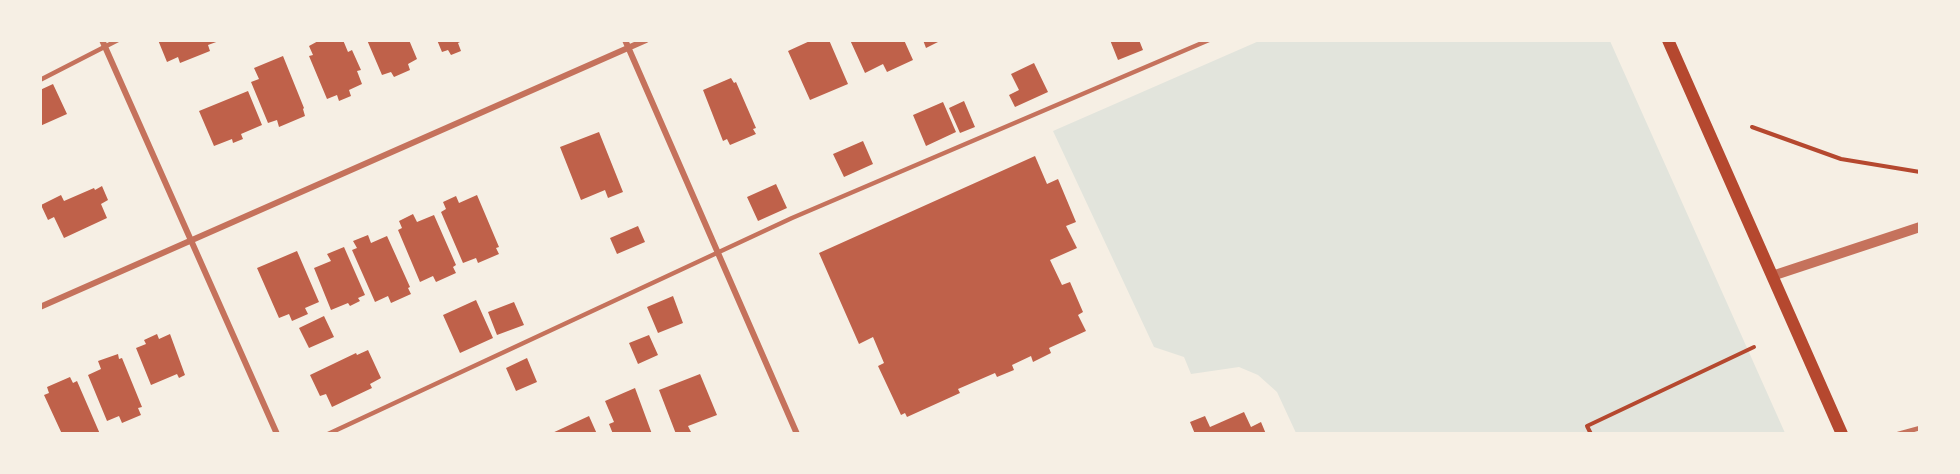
<!DOCTYPE html>
<style>
body{margin:0}
#map{position:relative;width:1960px;height:474px;overflow:hidden;background:#f6efe4;font-family:Helvetica,sans-serif}
canvas{display:block}
.frame{position:absolute;inset:0;border:42px solid #f6efe4;pointer-events:none}
</style>
<div id="map">
<canvas width="1960" height="474"></canvas>
<div class="frame"></div>
</div>
<script>
const ctx = document.querySelector('canvas').getContext('2d');
ctx.lineJoin = 'round';
function fillPath(path, color) {
  ctx.fillStyle = color;
  ctx.fill(path, 'evenodd');
}
function poly(rows) {
  const path = new Path2D();
  for (const r of rows) {
    path.moveTo(r[0], r[1]);
    for (let i = 2; i < r.length; i += 2) path.lineTo(r[i], r[i + 1]);
  }
  return path;
}
function stroke(path, color, width, dash) {
  ctx.strokeStyle = color;
  ctx.lineWidth = width;
  ctx.lineCap = dash ? 'butt' : 'round';
  ctx.setLineDash(dash || []);
  ctx.stroke(path);
}
fillPath(poly([
 [1259,41,1610,41,1785,433,1296,433,1277,392,1258,375,1239,367,1191,374,1184,357,1154,347,1053,131]
]), '#e2e4dc');
fillPath(poly([
 [158,40,219,40,219,41,208,45,210,51,180,63,178,57,167,62],
 [320,40,343,40,348,52,352,50,361,70,357,71,362,84,349,90,351,96,339,101,337,95,327,99,309,56,313,55,309,46],
 [367,40,409,40,417,59,408,64,410,70,394,77,391,72,382,75],
 [437,40,464,40,458,43,461,51,451,55,448,50,442,52],
 [812,40,829,40,848,84,810,100,788,51],
 [850,40,904,40,913,60,887,72,883,64,865,73],
 [923,40,942,40,926,48],
 [1110,40,1139,40,1143,50,1118,60],
 [283,56,304,108,303,109,305,116,279,127,277,120,268,123,251,82,259,79,254,68],
 [1034,63,1048,92,1015,107,1009,95,1019,90,1011,74],
 [731,78,734,83,736,82,756,128,753,129,756,134,730,145,727,139,723,141,703,90],
 [53,84,67,114,40,126,40,90],
 [248,91,262,125,241,134,243,139,233,143,232,139,214,146,199,111],
 [964,101,975,127,960,133,949,108],
 [943,102,956,132,926,146,913,115],
 [599,132,623,192,608,198,605,190,581,200,560,147],
 [863,141,873,164,844,177,833,154],
 [1035,156,1047,184,1058,179,1076,222,1066,226,1077,248,1050,260,1062,285,1070,282,1083,312,1078,315,1086,331,1049,348,1051,353,1033,362,1031,356,1012,365,1014,370,997,377,995,373,958,389,960,393,907,417,905,413,901,415,878,366,884,363,873,337,859,344,819,253],
 [776,184,787,208,758,221,747,197],
 [102,186,108,200,101,204,107,218,64,238,54,217,48,220,41,205,61,195,64,201,94,188,95,190],
 [477,195,499,247,496,248,499,254,478,263,476,258,463,263,441,212,446,209,443,202,456,196,459,203],
 [413,214,417,222,434,215,456,265,453,267,456,273,436,282,433,276,420,282,398,230,402,228,399,221],
 [638,226,645,242,617,254,610,238],
 [368,235,371,243,387,236,410,287,408,288,411,294,391,303,388,296,375,302,352,250,357,248,353,241],
 [344,247,365,295,358,298,360,301,350,306,348,303,331,310,314,268,331,261,327,254],
 [297,251,319,302,305,308,308,314,292,321,289,314,279,318,257,268],
 [673,296,683,323,658,333,647,307],
 [476,300,493,338,460,353,443,315],
 [514,302,524,325,497,335,488,312],
 [324,316,334,337,309,348,299,328],
 [157,334,159,339,170,334,185,375,179,378,177,374,151,385,136,348,146,344,144,340],
 [649,335,658,355,638,364,629,343],
 [368,350,381,378,370,384,372,388,332,407,326,394,320,396,310,375,356,353,357,355],
 [118,354,119,359,122,358,142,407,138,408,141,415,122,423,119,416,107,421,88,375,101,369,98,361],
 [527,358,537,382,516,391,506,368],
 [700,374,717,415,688,426,691,432,676,434,659,390],
 [70,377,73,383,77,381,100,434,62,434,44,395,49,393,47,387],
 [635,388,652,434,613,434,609,424,614,422,605,401],
 [1244,412,1251,427,1261,422,1266,434,1195,434,1190,422,1205,416,1210,427],
 [589,416,597,434,550,434]
]), '#bf614a');
stroke(poly([
 [1752,127,1841,159,1920,172],
 [1591,434,1587,426,1754,347]
]), '#b5482f', 4);
stroke(poly([
 [40,80,118,40],
 [328,434,792,218,1209,40],
 [1898,434,1920,428]
]), '#c5725c', 4.5);
stroke(poly([
 [102,40,277,434],
 [625,40,797,434],
 [40,307,646,40]
]), '#c5725c', 6);
stroke(poly([
 [1772,276,1920,227]
]), '#c5725c', 10);
stroke(poly([
 [1668,40,1842,434]
]), '#b5482f', 12);
</script>
